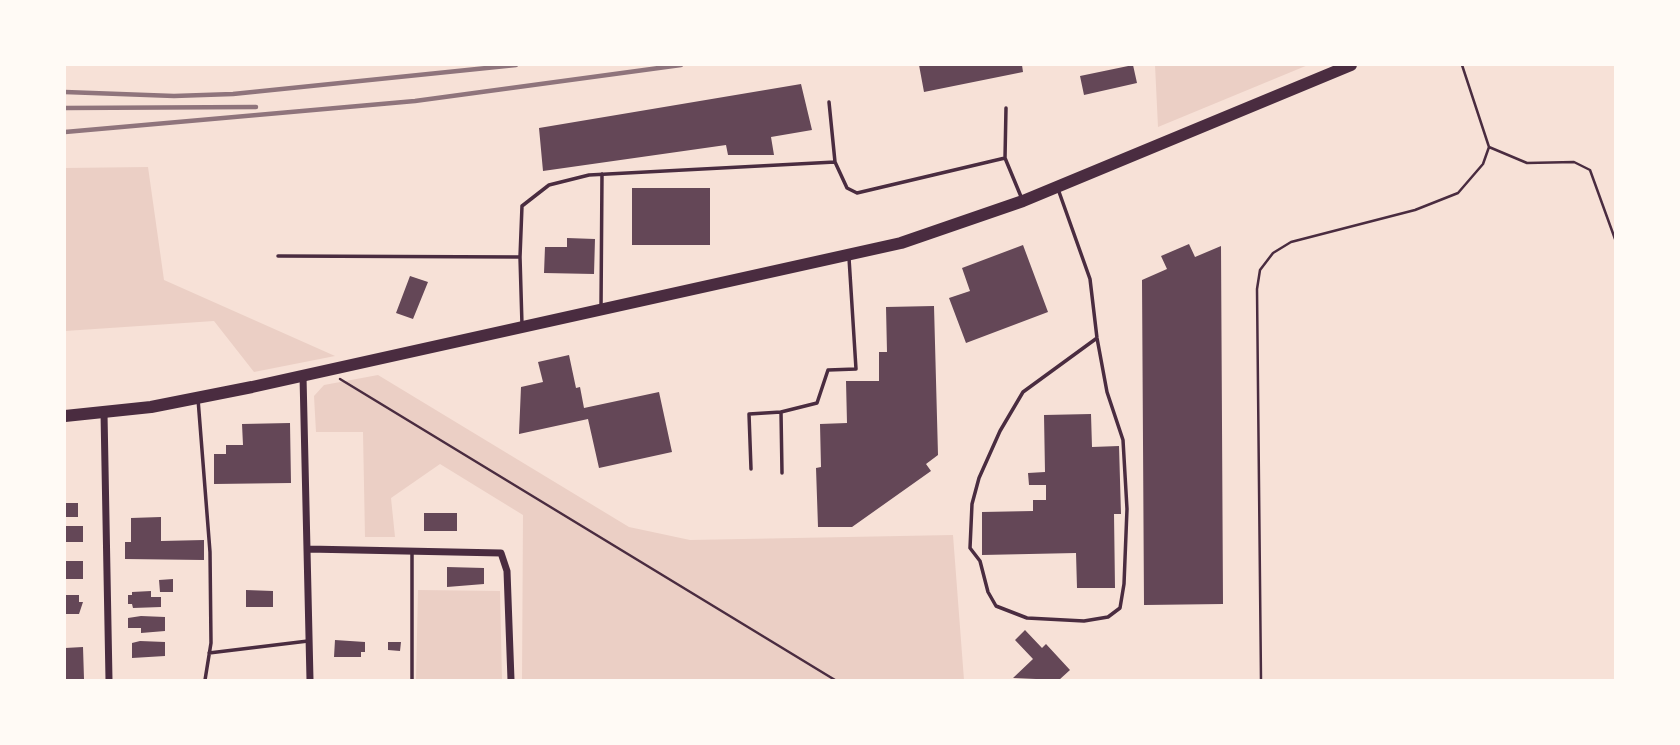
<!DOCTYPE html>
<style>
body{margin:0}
#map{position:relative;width:1680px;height:745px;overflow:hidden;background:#f7e1d7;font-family:Quicksand,sans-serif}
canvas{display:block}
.frame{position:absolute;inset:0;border:66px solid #fffaf5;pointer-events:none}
</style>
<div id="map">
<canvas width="1680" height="745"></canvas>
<div class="frame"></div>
</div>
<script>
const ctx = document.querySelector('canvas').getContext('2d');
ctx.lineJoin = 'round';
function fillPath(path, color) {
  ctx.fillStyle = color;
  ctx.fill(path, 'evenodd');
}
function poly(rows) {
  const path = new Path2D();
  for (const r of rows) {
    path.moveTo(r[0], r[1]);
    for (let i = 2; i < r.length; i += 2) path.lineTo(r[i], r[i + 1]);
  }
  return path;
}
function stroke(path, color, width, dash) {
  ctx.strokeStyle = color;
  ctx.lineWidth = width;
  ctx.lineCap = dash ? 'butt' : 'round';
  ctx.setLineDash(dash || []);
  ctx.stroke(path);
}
fillPath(poly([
 [1155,65,1308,65,1158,127],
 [148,167,164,280,335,356,254,372,214,321,65,331,65,168],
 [378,375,629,527,690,540,953,535,964,680,522,680,523,515,440,464,391,498,395,537,365,537,363,432,316,432,314,396,324,385],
 [418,590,500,591,502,680,416,680]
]), '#ebcfc5');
fillPath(poly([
 [919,65,1022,65,1023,72,924,92],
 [1133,65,1137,83,1084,95,1080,76],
 [801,84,812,130,771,137,774,155,728,155,726,145,543,171,539,128],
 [632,188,710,188,710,245,632,245],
 [567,238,595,239,594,274,544,273,545,247,567,247],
 [1189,244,1195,257,1221,246,1223,604,1144,605,1142,280,1167,269,1161,256],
 [1023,245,1048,312,966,343,949,298,970,291,962,268],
 [410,276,428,282,413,319,396,313],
 [934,306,938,455,926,464,931,471,852,527,818,527,816,468,821,467,820,424,847,423,846,381,879,381,879,352,887,352,886,307],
 [569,355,576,388,580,387,584,408,659,392,672,452,599,468,588,419,519,434,521,387,543,382,538,362],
 [1091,414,1092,447,1119,446,1121,514,1114,514,1115,588,1077,588,1076,553,982,555,982,512,1033,511,1033,500,1046,500,1046,485,1029,485,1028,473,1045,472,1044,415],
 [290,423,291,483,214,484,214,454,226,454,226,445,243,445,242,424],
 [65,503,78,503,78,517,65,517],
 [424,513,457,513,457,531,424,531],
 [161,517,161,541,204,540,204,560,125,559,125,542,131,542,131,518],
 [65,526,83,526,83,542,65,542],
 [65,561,83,561,83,579,65,579],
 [447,567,484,568,484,584,447,587],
 [173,579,173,592,160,592,159,580],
 [246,590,273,591,273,607,246,607],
 [151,591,151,597,161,597,161,607,133,608,132,604,128,604,128,595,132,595,132,592],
 [65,595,79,595,79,602,83,602,79,614,65,614],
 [141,616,165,617,165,631,141,633,141,628,128,628,128,618],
 [1025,630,1042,648,1046,644,1070,670,1059,680,1013,678,1033,659,1015,640],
 [335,640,365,642,365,652,361,652,361,657,334,657],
 [140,641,165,642,165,656,132,658,132,643],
 [388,642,401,642,400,651,388,650],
 [83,647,84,679,65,679,65,648]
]), '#644757');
stroke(poly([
 [1462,65,1489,147,1527,163,1574,162,1590,170,1615,239],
 [340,379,835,680],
 [1261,680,1257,289,1260,270,1273,253,1291,242,1415,210,1458,193,1483,164,1489,147]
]), '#4a2c40', 2.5);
stroke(poly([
 [1006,108,1005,158,1022,199],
 [835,162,847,188,857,193,1005,158],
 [1058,189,1090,279,1097,338,1107,392,1123,440,1127,509,1124,584,1120,608,1108,617,1084,621,1027,618,996,606,988,592,980,561,970,548,972,504,979,478,1000,431,1023,392,1097,338],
 [278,256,520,257,522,325],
 [520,257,522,206,549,185,589,175,835,162,829,102],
 [601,308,602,174],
 [198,399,210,552,211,643,205,680],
 [751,469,749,414,781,412],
 [782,473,781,412,817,403,828,370,856,369,849,258],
 [209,653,308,641],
 [412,680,412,553]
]), '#4a2c40', 3.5);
stroke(poly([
 [303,376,310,680],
 [104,413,109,680],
 [308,549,501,553,507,571,511,680]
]), '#4a2c40', 7);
stroke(poly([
 [65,416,151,407,252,387,901,243,1023,201,1351,65]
]), '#4a2c40', 12);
stroke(poly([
 [65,92,174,96,233,94,516,65],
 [65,108,256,107],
 [65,132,415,101,681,65]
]), '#8f747c', 4.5);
</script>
